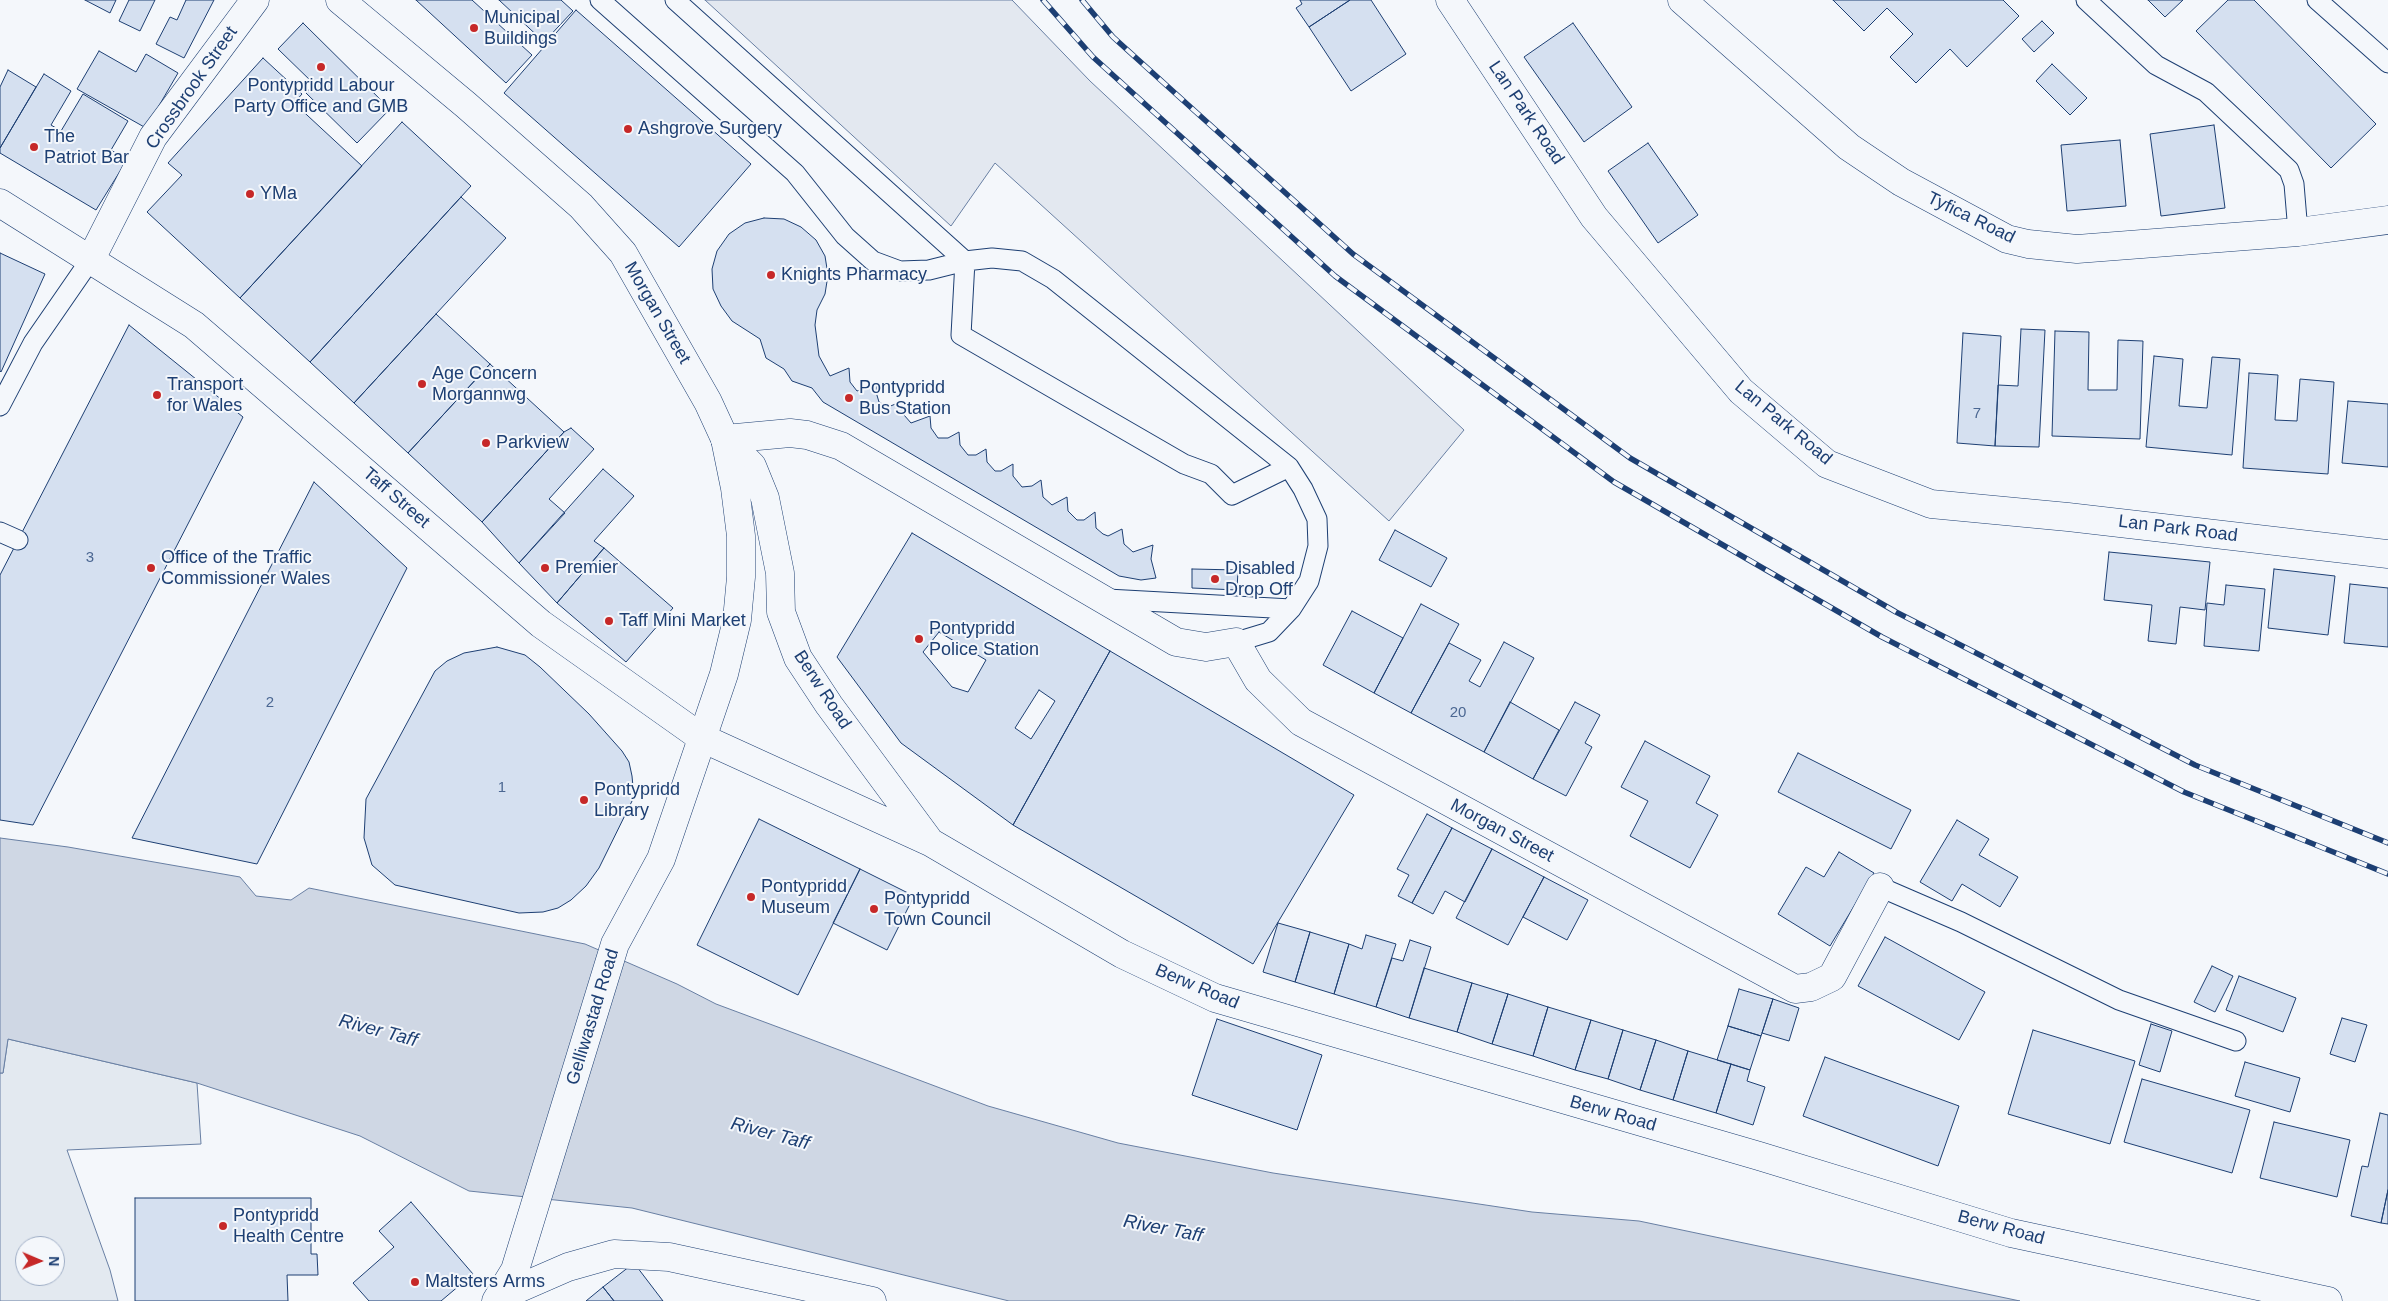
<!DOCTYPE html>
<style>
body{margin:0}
#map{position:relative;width:2388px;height:1301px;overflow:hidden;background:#f4f7fb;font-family:Arial,sans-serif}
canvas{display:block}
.north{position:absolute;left:15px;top:1236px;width:50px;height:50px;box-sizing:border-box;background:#f4f7fb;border:1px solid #9eadc5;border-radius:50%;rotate:91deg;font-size:14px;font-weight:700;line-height:20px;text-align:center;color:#1d3f73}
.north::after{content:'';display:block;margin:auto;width:18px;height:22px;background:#c62828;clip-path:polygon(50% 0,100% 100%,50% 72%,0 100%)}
</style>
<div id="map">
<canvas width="2388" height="1301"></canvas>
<div class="north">N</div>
</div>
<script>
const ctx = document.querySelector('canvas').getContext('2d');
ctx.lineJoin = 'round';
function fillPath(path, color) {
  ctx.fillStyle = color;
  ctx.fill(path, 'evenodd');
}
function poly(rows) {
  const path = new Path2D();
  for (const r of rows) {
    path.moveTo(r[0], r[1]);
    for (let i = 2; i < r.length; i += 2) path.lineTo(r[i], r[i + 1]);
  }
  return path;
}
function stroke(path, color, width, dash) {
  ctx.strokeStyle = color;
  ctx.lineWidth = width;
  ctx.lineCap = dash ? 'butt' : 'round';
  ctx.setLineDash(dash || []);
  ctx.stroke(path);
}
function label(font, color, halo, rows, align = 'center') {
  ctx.font = font + ' Arial,sans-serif';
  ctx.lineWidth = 4;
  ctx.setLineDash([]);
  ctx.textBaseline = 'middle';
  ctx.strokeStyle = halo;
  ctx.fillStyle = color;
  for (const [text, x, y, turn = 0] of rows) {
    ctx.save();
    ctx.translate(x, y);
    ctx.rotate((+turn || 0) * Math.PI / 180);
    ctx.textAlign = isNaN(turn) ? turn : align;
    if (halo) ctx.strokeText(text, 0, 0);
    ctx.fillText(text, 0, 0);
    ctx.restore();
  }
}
const green = poly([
 [8,1039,197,1083,201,1144,67,1150,110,1270,118,1301,0,1301,0,1073,3,1073,8,1039],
 [25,1246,55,1246,55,1276,25,1276,25,1246]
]);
fillPath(green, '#e3e9f0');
stroke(green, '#687fa3', 1);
const parking = poly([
 [705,0,1012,0,1090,81,1464,430,1389,521,995,163,951,226,705,0]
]);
fillPath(parking, '#e3e8f0');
stroke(parking, '#687fa3', 1);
const water = poly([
 [0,838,68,847,240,877,256,896,291,900,309,888,585,944,677,984,716,1004,802,1036,988,1106,1118,1143,1273,1173,1532,1212,1639,1221,2020,1301,1009,1301,632,1208,469,1191,360,1136,197,1083,8,1039,3,1073,0,1073,0,838]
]);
fillPath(water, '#cfd7e4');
stroke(water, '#687fa3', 1);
const building = poly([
 [85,0,116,0,110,13,85,0],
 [129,0,155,0,140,31,119,21,129,0],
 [186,0,214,0,184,58,156,44,170,17,177,20,186,0],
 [416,0,472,0,532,55,506,83,416,0],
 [499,0,561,0,573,11,544,42,499,0],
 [1300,0,1350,0,1309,27,1296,8,1302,4,1300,0],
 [1350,0,1371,0,1406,54,1351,91,1309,27,1350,0],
 [1833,0,2003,0,2019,16,1967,67,1950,49,1916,83,1890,57,1913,34,1887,8,1864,31,1833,0],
 [2148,0,2183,0,2165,17,2148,0],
 [2228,0,2254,0,2376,124,2331,168,2196,31,2228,0],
 [576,10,751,164,679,247,504,93,576,10],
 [2042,21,2054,33,2034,52,2022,39,2042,21],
 [303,23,390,109,357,143,306,93,314,84,278,49,303,23],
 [1573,23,1632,107,1584,142,1524,57,1573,23],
 [99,51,136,72,146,54,178,73,146,128,77,89,99,51],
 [263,58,302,94,294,103,362,166,240,298,147,212,182,175,168,163,263,58],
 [2052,64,2087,98,2070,115,2036,81,2052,64],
 [8,70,36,87,0,148,0,87,8,70],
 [44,74,71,91,51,125,61,131,83,94,128,121,111,150,127,160,96,210,0,153,0,148,44,74],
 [402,122,471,186,310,362,240,298,402,122],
 [2214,125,2225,208,2161,216,2150,134,2214,125],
 [2120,140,2126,206,2067,211,2061,145,2120,140],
 [1648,143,1698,215,1658,243,1608,171,1648,143],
 [461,197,506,238,354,403,310,362,461,197],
 [764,218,784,219,801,227,816,240,825,256,828,275,825,294,817,310,815,325,819,356,830,376,849,368,850,382,857,391,877,384,876,392,879,402,888,407,903,401,904,415,911,423,930,416,931,428,938,438,948,438,959,432,960,445,968,455,976,455,986,449,987,462,995,471,1001,471,1013,464,1013,476,1022,487,1032,486,1041,480,1043,497,1052,505,1067,497,1068,511,1077,520,1084,520,1095,512,1096,528,1103,534,1108,536,1122,529,1124,544,1133,552,1153,545,1151,559,1156,578,1141,580,1119,576,823,402,812,388,792,381,784,369,766,358,760,339,732,321,721,306,713,289,712,269,717,251,729,234,745,223,764,218],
 [0,253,45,274,1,372,0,371,0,253],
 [436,314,490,364,408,453,354,403,436,314],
 [129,325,243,417,33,825,0,820,0,575,129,325],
 [2021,329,2045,330,2039,447,1995,446,1998,385,2018,386,2021,329],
 [2055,331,2089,332,2088,390,2117,390,2118,340,2143,341,2140,439,2052,436,2055,331],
 [1963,333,2001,336,1995,446,1957,443,1963,333],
 [2154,356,2183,359,2179,406,2207,408,2212,357,2240,359,2232,455,2146,447,2154,356],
 [490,364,564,432,482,522,408,453,490,364],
 [2249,373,2278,375,2275,420,2297,421,2300,379,2334,382,2328,474,2243,468,2249,373],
 [2348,401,2388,404,2388,467,2342,463,2348,401],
 [571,428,594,449,549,499,565,513,519,563,482,522,564,432,571,428],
 [603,469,634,496,594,541,604,548,557,603,519,563,603,469],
 [314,482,407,568,257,864,132,838,314,482],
 [1395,530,1447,558,1431,587,1379,560,1395,530],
 [912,533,1110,651,1013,825,901,743,837,657,912,533],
 [939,632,986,660,968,692,952,687,923,652,939,632],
 [1039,690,1055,701,1031,739,1015,728,1039,690],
 [604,548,673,608,626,662,557,603,604,548],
 [2109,552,2210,562,2205,610,2180,607,2176,644,2148,641,2152,605,2104,600,2109,552],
 [1192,569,1238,570,1237,590,1192,588,1192,569],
 [2274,569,2335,576,2328,635,2268,628,2274,569],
 [2350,584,2388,588,2388,647,2344,643,2350,584],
 [2226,585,2265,589,2259,651,2204,646,2207,603,2224,605,2226,585],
 [1421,604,1459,624,1411,713,1374,693,1421,604],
 [1352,611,1403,638,1374,693,1323,665,1352,611],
 [1504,642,1534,658,1484,752,1411,713,1449,643,1481,660,1469,681,1480,687,1504,642],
 [497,647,525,655,540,667,589,714,622,751,629,762,632,776,634,797,599,868,586,886,571,900,558,908,543,912,519,913,395,885,372,865,364,838,366,799,435,671,447,661,464,653,497,647],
 [1110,651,1354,795,1253,964,1013,825,1110,651],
 [1510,702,1559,730,1533,779,1484,752,1510,702],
 [1575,702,1600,715,1585,743,1592,747,1566,796,1533,779,1575,702],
 [1645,741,1710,776,1696,803,1718,815,1690,868,1630,836,1648,801,1621,787,1645,741],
 [1798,753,1911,810,1891,849,1778,792,1798,753],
 [1427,814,1452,828,1412,903,1398,896,1409,875,1397,869,1427,814],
 [759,819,860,869,798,995,697,945,759,819],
 [1957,820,1989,839,1979,855,2018,877,2000,907,1962,884,1952,901,1920,882,1957,820],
 [1452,828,1492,849,1465,902,1445,891,1433,914,1412,903,1452,828],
 [1492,849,1544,877,1508,945,1456,918,1492,849],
 [1839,852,1874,873,1830,946,1778,914,1806,867,1824,877,1839,852],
 [860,869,914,896,887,950,833,923,860,869],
 [1544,877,1588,900,1567,940,1523,917,1544,877],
 [1278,923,1310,932,1295,982,1263,972,1278,923],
 [1310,932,1349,944,1334,994,1295,982,1310,932],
 [1366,935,1396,944,1376,1007,1334,994,1349,944,1362,949,1366,935],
 [1885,937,1985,992,1959,1040,1858,986,1885,937],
 [1410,940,1431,947,1409,1018,1376,1007,1392,958,1403,961,1410,940],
 [2212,966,2233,976,2215,1012,2194,1002,2212,966],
 [1424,968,1472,983,1457,1032,1409,1018,1424,968],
 [2239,976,2296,998,2283,1032,2226,1010,2239,976],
 [1472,983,1508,994,1492,1044,1457,1032,1472,983],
 [1739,989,1773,999,1761,1036,1728,1026,1739,989],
 [1508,994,1548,1007,1533,1056,1492,1044,1508,994],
 [1773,999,1799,1008,1789,1041,1762,1033,1773,999],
 [1548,1007,1591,1020,1575,1070,1533,1056,1548,1007],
 [2342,1018,2367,1025,2355,1062,2330,1054,2342,1018],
 [1217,1019,1322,1055,1297,1130,1192,1095,1217,1019],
 [1591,1020,1623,1030,1608,1079,1575,1070,1591,1020],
 [2151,1024,2172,1031,2160,1072,2139,1065,2151,1024],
 [1728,1026,1761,1036,1750,1070,1717,1060,1728,1026],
 [1623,1030,1656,1040,1640,1090,1608,1079,1623,1030],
 [2033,1030,2135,1061,2110,1144,2008,1114,2033,1030],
 [1656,1040,1688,1051,1673,1100,1640,1090,1656,1040],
 [1688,1051,1731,1064,1716,1113,1673,1100,1688,1051],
 [1825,1057,1959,1106,1938,1166,1803,1116,1825,1057],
 [2245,1062,2300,1078,2290,1112,2235,1096,2245,1062],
 [1731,1064,1750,1070,1747,1081,1765,1087,1753,1125,1716,1113,1731,1064],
 [2142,1079,2250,1110,2232,1173,2124,1142,2142,1079],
 [2380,1113,2388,1115,2388,1190,2381,1223,2351,1216,2362,1166,2368,1167,2380,1113],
 [2274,1122,2350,1140,2337,1197,2260,1178,2274,1122],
 [2388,1190,2388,1224,2381,1223,2388,1190],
 [135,1198,311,1198,311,1254,317,1254,318,1275,287,1275,288,1301,135,1301,135,1198],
 [411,1202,473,1274,441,1301,369,1301,353,1283,394,1247,379,1231,411,1202],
 [634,1263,663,1301,614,1301,603,1287,634,1263],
 [603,1287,614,1301,586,1301,603,1287]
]);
fillPath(building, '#d5e0f0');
stroke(building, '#1d3f73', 1);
const lane = poly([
 [600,0,795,173,845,236,873,261,900,271,929,270,965,261,992,258,1022,261,1053,279,1289,467,1303,489,1317,519,1318,546,1309,581,1291,609,1269,632,1236,642],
 [675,0,965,261],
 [2086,0,2156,65,2206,92,2289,170,2294,184,2298,232],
 [2317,0,2388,63],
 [965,261,961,335,1184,464,1211,474,1232,495,1289,467],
 [0,406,33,343,91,259],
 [0,532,18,540],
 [1107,599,1291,609],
 [1880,887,1961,922,2119,1000,2236,1041]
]);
const street = poly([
 [1450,0,1594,217,1741,391,1827,464,1931,504,2068,517,2388,554],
 [1682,0,1849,147,1901,182,2007,239,2028,244,2077,249,2298,232,2388,220],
 [0,203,194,325,541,624,702,738],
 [91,259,153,137,255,0],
 [725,439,790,433,807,435,841,446,1176,642,1206,647,1236,642,1258,680,1301,722,1795,989,1811,987,1832,977,1880,887],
 [499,1297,568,1267,614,1254,669,1257,872,1301]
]);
const secondary = poly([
 [725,439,752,466,765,498,780,573,781,612,798,658,829,705,928,839],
 [702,738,930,842,1122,954,1215,998,1759,1156,2011,1233,2328,1301]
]);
const primary = poly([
 [340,0,466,105,581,206,623,253,708,402,725,439,735,488,741,536,741,577,737,620,724,674,661,859,615,944,515,1270,496,1301]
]);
stroke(lane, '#1d3f73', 21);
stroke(street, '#1d3f73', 29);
stroke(secondary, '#1d3f73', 29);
stroke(primary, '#1d3f73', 29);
stroke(lane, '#f4f7fb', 19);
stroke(street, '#f4f7fb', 28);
stroke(secondary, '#f4f7fb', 28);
stroke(primary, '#f4f7fb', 28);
const rail = poly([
 [1043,0,1093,57,1335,276,1614,482,1882,637,2184,792,2388,874],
 [1082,0,1113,37,1353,254,1630,458,1896,612,2195,765,2388,843]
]);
stroke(rail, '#1d3f73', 5.5);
stroke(rail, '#f4f7fb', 4, [11]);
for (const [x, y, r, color] of [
 [474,28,5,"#c62828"],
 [321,67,5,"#c62828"],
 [628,129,5,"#c62828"],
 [34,147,5,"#c62828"],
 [250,194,5,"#c62828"],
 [771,275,5,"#c62828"],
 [422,384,5,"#c62828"],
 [157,395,5,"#c62828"],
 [849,398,5,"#c62828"],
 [486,443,5,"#c62828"],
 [151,568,5,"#c62828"],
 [545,568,5,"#c62828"],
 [1215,579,5,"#c62828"],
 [609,621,5,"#c62828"],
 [919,639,5,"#c62828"],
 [584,800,5,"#c62828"],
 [751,897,5,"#c62828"],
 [874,909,5,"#c62828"],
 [223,1226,5,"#c62828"],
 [415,1282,5,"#c62828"]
]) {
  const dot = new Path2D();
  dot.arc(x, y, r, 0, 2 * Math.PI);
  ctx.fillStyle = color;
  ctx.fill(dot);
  stroke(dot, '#f4f7fb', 2);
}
label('15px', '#4b6792', null, [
 ["7",1977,414],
 ["3",90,558],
 ["2",270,703],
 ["20",1458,713],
 ["1",502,788]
]);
label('18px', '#1d3f73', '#f4f7fb', [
 ["Municipal",484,18],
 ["Buildings",484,39],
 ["Pontypridd Labour",321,86,"center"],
 ["Party Office and GMB",321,107,"center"],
 ["Ashgrove Surgery",638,129],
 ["The",44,137],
 ["Patriot Bar",44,158],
 ["YMa",260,194],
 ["Knights Pharmacy",781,275],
 ["Age Concern",432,374],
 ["Morgannwg",432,395],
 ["Transport",167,385],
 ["for Wales",167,406],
 ["Pontypridd",859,388],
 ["Bus Station",859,409],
 ["Parkview",496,443],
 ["Office of the Traffic",161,558],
 ["Commissioner Wales",161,579],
 ["Premier",555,568],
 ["Disabled",1225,569],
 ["Drop Off",1225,590],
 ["Taff Mini Market",619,621],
 ["Pontypridd",929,629],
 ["Police Station",929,650],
 ["Pontypridd",594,790],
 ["Library",594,811],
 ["Pontypridd",761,887],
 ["Museum",761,908],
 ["Pontypridd",884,899],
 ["Town Council",884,920],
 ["Pontypridd",233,1216],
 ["Health Centre",233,1237],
 ["Maltsters Arms",425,1282]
], 'left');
label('18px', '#1d3f73', '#f4f7fb', [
 ["Crossbrook Street",192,88,-55],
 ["Lan Park Road",1526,113,56],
 ["Tyfica Road",1971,218,26],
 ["Morgan Street",657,313,60],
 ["Lan Park Road",1783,423,40],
 ["Taff Street",396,498,41],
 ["Lan Park Road",2178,529,7],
 ["Berw Road",822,690,57],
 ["Morgan Street",1502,831,28],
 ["Berw Road",1197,987,23],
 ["Gelliwastad Road",593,1017,-73],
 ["Berw Road",1613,1114,16],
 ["Berw Road",2001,1228,15]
]);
label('italic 19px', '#1d3f73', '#f4f7fb', [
 ["River Taff",378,1031,15],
 ["River Taff",770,1134,15],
 ["River Taff",1163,1229,11]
]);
</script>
